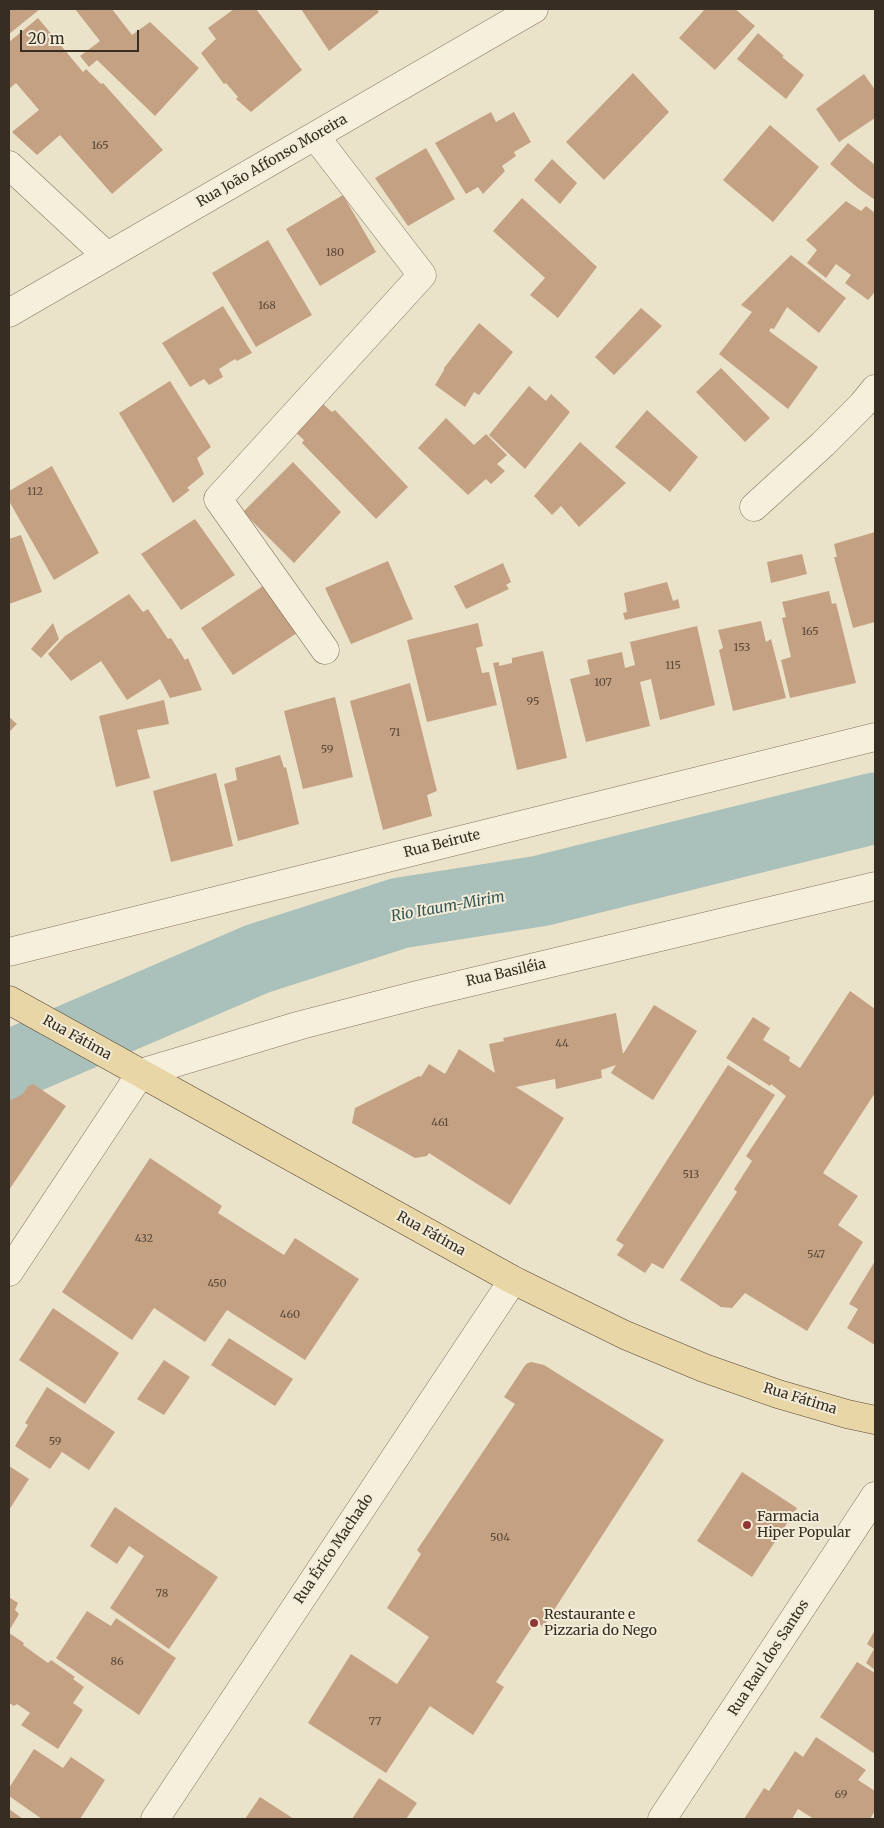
<!DOCTYPE html>
<meta charset="utf-8">
<style>
body{margin:0}
#map{position:relative;width:884px;height:1828px;overflow:hidden;background:#ebe2ca;font-family:Merriweather,serif}
canvas{display:block}
.frame{position:absolute;inset:0;border:10px solid #382d22;pointer-events:none}
.scale{position:absolute;left:20px;top:30px;width:119px;height:22px;box-sizing:border-box;border:2px solid #382d22;border-top:0;padding-left:6px;font-size:15px;line-height:18px;white-space:nowrap;color:#382d22;-webkit-text-stroke:4px #f3ecd9;paint-order:stroke}
</style>
<div id="map">
<canvas width="884" height="1828"></canvas>
<div class="frame"></div>
<div class="scale">20 m</div>
</div>
<script>
const ctx = document.querySelector('canvas').getContext('2d');
ctx.lineJoin = 'round';
function poly(rows) {
  const path = new Path2D();
  for (const r of rows) {
    path.moveTo(r[0], r[1]);
    for (let i = 2; i < r.length; i += 2) path.lineTo(r[i], r[i + 1]);
  }
  return path;
}
function stroke(path, color, width, dash) {
  ctx.strokeStyle = color;
  ctx.lineWidth = width;
  ctx.lineCap = dash ? 'butt' : 'round';
  ctx.setLineDash(dash || []);
  ctx.stroke(path);
}
function fillPath(path, color) {
  ctx.fillStyle = color;
  ctx.fill(path, 'evenodd');
}
function label(font, color, halo, rows, align = 'center') {
  ctx.font = font + ' Merriweather,serif';
  ctx.lineWidth = 4;
  ctx.setLineDash([]);
  ctx.textBaseline = 'middle';
  ctx.strokeStyle = halo;
  ctx.fillStyle = color;
  for (const [text, x, y, turn = 0] of rows) {
    ctx.save();
    ctx.translate(x, y);
    ctx.rotate((+turn || 0) * Math.PI / 180);
    ctx.textAlign = isNaN(turn) ? turn : align;
    if (halo) ctx.strokeText(text, 0, 0);
    ctx.fillText(text, 0, 0);
    ctx.restore();
  }
}
stroke(poly([
 [9,1066,257,959,400,913,540,891,875,808]
]), '#aac0ba', 71);
fillPath(poly([
 [9,9,40,9,9,34],
 [75,9,112,9,132,35,150,22,199,68,155,116,97,60,89,67,80,56,100,41],
 [234,9,256,9,302,70,251,112,236,99,238,97,226,83,224,84,201,53,216,39,208,28],
 [301,9,377,9,379,12,329,51],
 [705,9,735,9,755,26,715,70,679,38],
 [38,18,83,72,86,69,101,84,103,83,163,150,112,194,60,135,37,155,12,132,39,110,16,83,9,89,9,42],
 [758,33,784,56,782,57,804,75,786,99,737,59],
 [633,73,669,112,604,180,566,142],
 [864,74,875,90,875,118,839,142,816,109],
 [491,112,496,122,514,112,531,142,514,152,516,156,502,166,505,171,483,194,478,187,466,194,435,143],
 [770,125,819,167,773,222,723,180],
 [848,143,875,165,875,172,874,174,875,175,875,200,858,188,830,164],
 [426,148,455,199,408,226,375,178],
 [552,159,577,183,560,204,534,180],
 [343,195,376,252,320,286,286,229],
 [522,198,597,267,558,318,530,295,545,278,493,231],
 [846,201,861,211,866,206,875,213,875,294,874,293,868,300,845,283,851,275,836,264,826,278,807,263,817,250,806,240],
 [268,240,312,315,256,347,212,273],
 [791,255,846,298,819,333,787,307,774,329,771,328,769,331,818,367,788,409,719,354,752,312,741,305],
 [223,306,252,353,237,361,235,359,219,369,223,377,209,385,204,379,190,387,162,343],
 [641,308,662,326,614,375,595,357],
 [479,323,513,352,479,395,474,392,465,407,435,385,444,370,444,368],
 [721,368,770,418,745,442,696,392],
 [170,381,211,447,197,458,204,474,187,488,190,490,173,503,119,413],
 [529,386,546,401,551,394,570,412,525,469,489,435],
 [323,404,332,412,335,410,408,487,376,519,302,443,304,440,294,431],
 [647,410,698,457,670,492,615,447],
 [446,418,474,445,486,434,507,455,497,464,505,471,491,484,486,479,468,495,418,448],
 [580,442,626,483,579,527,561,506,552,515,534,496],
 [293,462,341,512,294,563,243,512],
 [52,466,99,553,54,580,9,501,9,491],
 [195,519,235,575,181,610,141,554],
 [875,532,875,622,853,628,834,557,837,557,834,544],
 [21,535,42,592,9,604,9,539],
 [802,554,807,574,771,583,767,562],
 [388,561,413,619,351,644,325,588],
 [503,563,511,582,506,585,509,589,466,609,454,586],
 [667,582,673,601,678,599,680,608,625,620,623,613,627,612,624,593],
 [263,586,297,633,233,675,201,628],
 [829,591,832,604,836,603,856,683,790,698,781,660,791,657,782,618,786,617,782,602],
 [129,594,143,612,148,609,168,639,171,638,185,660,188,658,202,690,170,698,160,679,127,700,101,661,71,681,48,654,65,636],
 [761,621,766,642,771,639,786,698,733,711,719,650,723,648,718,630],
 [53,623,59,639,41,658,31,649],
 [478,623,483,646,476,648,482,673,489,672,497,705,427,722,407,640],
 [697,626,715,705,660,720,651,679,640,682,650,726,586,742,570,679,590,674,587,660,622,652,625,668,635,665,630,642],
 [543,651,567,758,517,770,493,663,499,662,499,666,512,663,512,658],
 [410,683,437,791,427,795,432,816,383,830,350,701],
 [335,697,353,777,303,789,284,711],
 [164,700,169,724,137,730,150,778,116,787,99,716],
 [9,717,17,724,9,732],
 [280,755,284,768,286,767,299,824,238,841,224,784,237,780,235,768],
 [216,773,233,846,171,862,153,791],
 [850,991,875,1009,875,1093,823,1173,858,1196,838,1225,863,1242,807,1331,745,1293,732,1308,721,1307,680,1280,737,1192,734,1189,752,1161,746,1156,786,1096,771,1084,770,1086,726,1058,753,1017,770,1028,763,1040,790,1057,789,1061,800,1068],
 [654,1005,697,1031,653,1100,611,1073,616,1065,601,1070,602,1078,556,1089,555,1079,516,1087,564,1118,510,1205,429,1153,427,1156,415,1158,352,1123,355,1108,419,1076,421,1077,429,1064,445,1074,459,1049,495,1073,489,1044,504,1041,503,1038,616,1013,623,1054],
 [728,1065,775,1095,663,1269,652,1263,645,1273,617,1255,624,1245,616,1240],
 [33,1084,66,1106,9,1190,9,1101,23,1094,28,1086],
 [150,1158,222,1206,218,1213,284,1255,295,1238,359,1279,305,1360,227,1310,205,1342,154,1308,132,1340,62,1292],
 [875,1261,875,1345,847,1328,858,1309,849,1304],
 [53,1308,119,1353,85,1404,19,1360],
 [229,1338,293,1379,275,1406,211,1365],
 [164,1360,190,1377,164,1415,137,1399],
 [531,1362,544,1365,664,1440,543,1627,536,1621,496,1682,504,1687,473,1735,430,1706,386,1773,308,1723,351,1654,397,1684,429,1637,387,1608,421,1554,417,1550,515,1404,504,1397,526,1364],
 [47,1387,115,1432,89,1470,62,1452,50,1469,15,1446,28,1425,25,1423],
 [9,1466,29,1479,9,1510],
 [742,1472,797,1508,752,1577,697,1541],
 [115,1507,218,1577,169,1649,110,1608,144,1556,129,1546,117,1564,90,1546],
 [9,1597,18,1603,15,1610,19,1614,9,1631],
 [87,1611,111,1626,116,1618,176,1658,139,1715,56,1658],
 [875,1630,875,1670,866,1663,874,1649,867,1644],
 [9,1633,24,1643,23,1645,48,1663,51,1660,75,1677,73,1679,84,1687,73,1703,83,1710,58,1749,21,1725,30,1713,17,1704,14,1706,9,1703],
 [857,1662,875,1673,875,1754,820,1717],
 [816,1737,866,1770,858,1780,875,1791,875,1811,870,1819,814,1819,798,1809,792,1819,744,1819,764,1788,769,1791,795,1751,803,1757],
 [34,1749,63,1768,71,1757,105,1780,80,1819,42,1819,9,1796,9,1788],
 [379,1778,417,1803,406,1819,352,1819],
 [260,1797,294,1819,245,1819],
 [9,1809,23,1819,9,1819]
]), '#c5a183');
const minor = poly([
 [315,136,422,275,218,499,325,650],
 [9,165,107,256],
 [9,313,534,9],
 [754,507,823,444,862,405,875,389],
 [9,952,875,737],
 [9,1272,141,1073,301,1025,421,994,875,886],
 [155,1819,513,1280],
 [662,1819,875,1496]
]);
const major = poly([
 [9,1000,513,1280,625,1335,704,1368,778,1394,847,1414,875,1420]
]);
stroke(minor, '#867560', 29);
stroke(major, '#544433', 29);
stroke(minor, '#f6efdc', 28);
stroke(major, '#e9d6a6', 28);
for (const [x, y, r, color] of [
 [747,1525,5,"#8f3735"],
 [534,1623,5,"#8f3735"]
]) {
  const dot = new Path2D();
  dot.arc(x, y, r, 0, 2 * Math.PI);
  ctx.fillStyle = color;
  ctx.fill(dot);
  stroke(dot, '#f3ecd9', 2);
}
label('11px', '#5b4a3a', null, [
 ["165",100,146],
 ["180",335,253],
 ["168",267,306],
 ["112",35,492],
 ["165",810,632],
 ["153",742,648],
 ["115",673,666],
 ["107",603,683],
 ["95",533,702],
 ["71",395,733],
 ["59",327,750],
 ["44",562,1044],
 ["461",440,1123],
 ["513",691,1175],
 ["432",144,1239],
 ["547",816,1255],
 ["450",217,1284],
 ["460",290,1315],
 ["59",55,1442],
 ["504",500,1538],
 ["78",162,1594],
 ["86",117,1662],
 ["77",375,1722],
 ["69",841,1795]
]);
label('14px', '#382d22', '#f3ecd9', [
 ["Rua João Affonso Moreira",272,161,-30],
 ["Rua Beirute",442,844,-14],
 ["Rua Basiléia",506,973,-13],
 ["Rua Fátima",77,1038,29],
 ["Rua Fátima",431,1234,29],
 ["Rua Fátima",800,1399,17],
 ["Rua Érico Machado",334,1549,-56],
 ["Rua Raul dos Santos",769,1658,-57]
]);
label('14px', '#382d22', '#f3ecd9', [
 ["Farmacia",757,1517],
 ["Hiper Popular",757,1533],
 ["Restaurante e",544,1615],
 ["Pizzaria do Nego",544,1631]
], 'left');
label('italic 15px', '#335655', '#f3ecd9', [
 ["Rio Itaum-Mirim",448,907,-10]
]);
</script>
